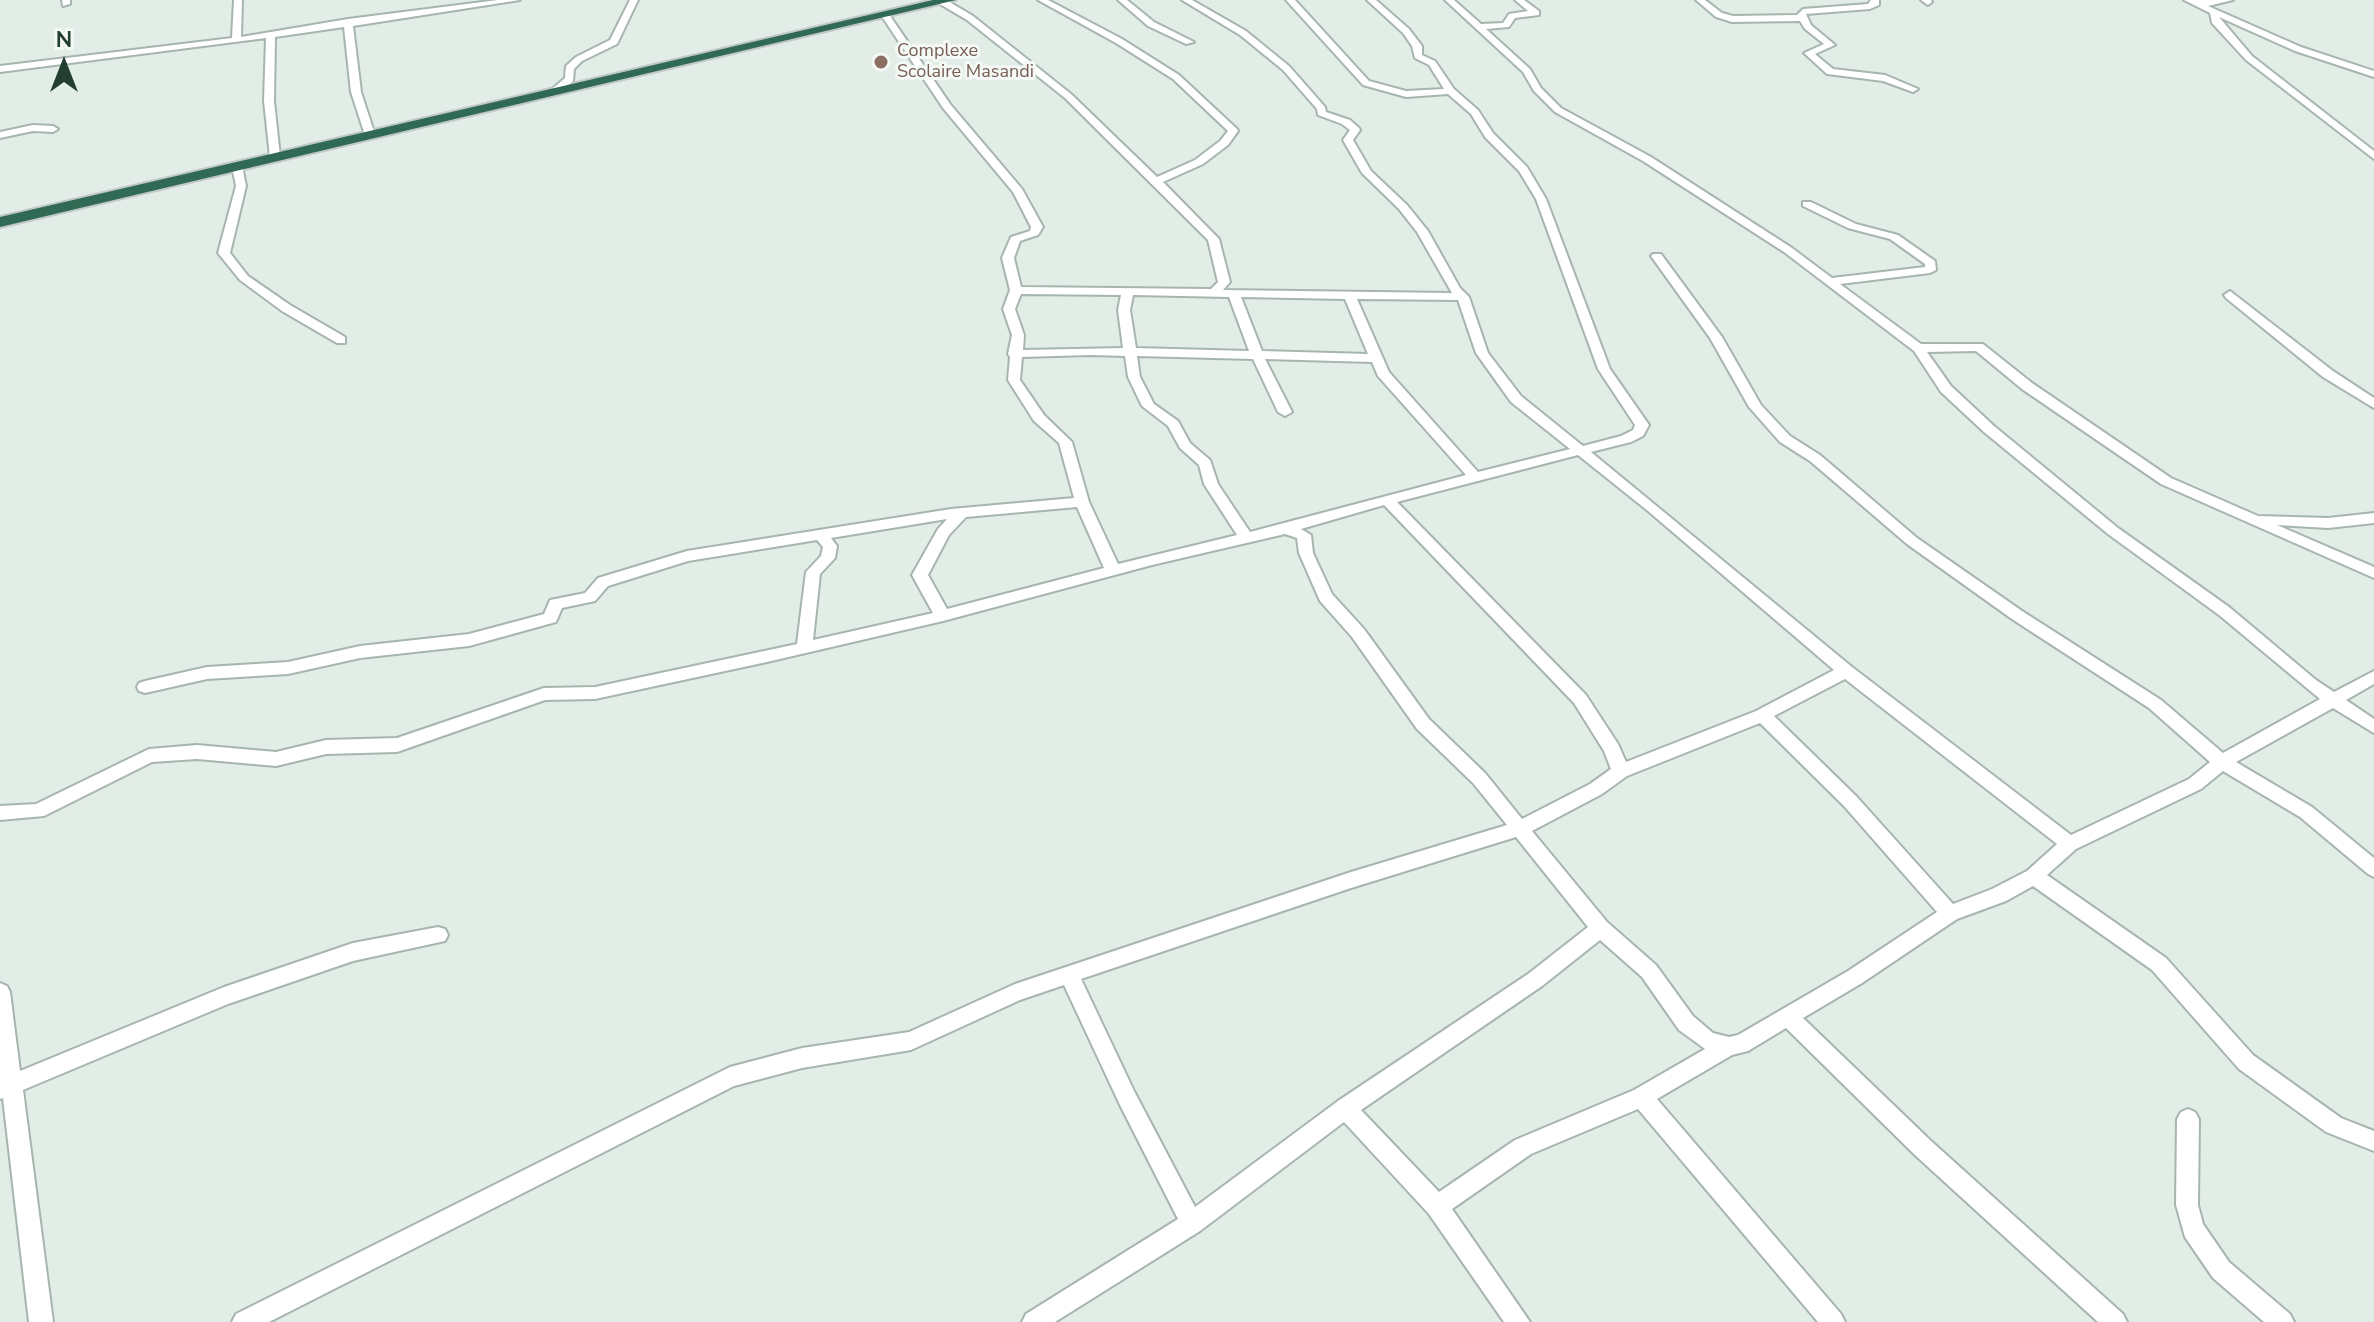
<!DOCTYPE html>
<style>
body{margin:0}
#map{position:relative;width:2374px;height:1322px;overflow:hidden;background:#e3ede7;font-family:"Nunito Sans",sans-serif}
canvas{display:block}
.north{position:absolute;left:24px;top:24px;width:80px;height:80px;-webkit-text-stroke:6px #f4f9f6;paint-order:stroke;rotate:0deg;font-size:22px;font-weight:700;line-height:32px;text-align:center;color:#233e32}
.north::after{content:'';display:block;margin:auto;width:28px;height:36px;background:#233e32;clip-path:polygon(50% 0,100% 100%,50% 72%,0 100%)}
</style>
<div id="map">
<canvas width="2374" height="1322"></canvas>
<div class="north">N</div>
</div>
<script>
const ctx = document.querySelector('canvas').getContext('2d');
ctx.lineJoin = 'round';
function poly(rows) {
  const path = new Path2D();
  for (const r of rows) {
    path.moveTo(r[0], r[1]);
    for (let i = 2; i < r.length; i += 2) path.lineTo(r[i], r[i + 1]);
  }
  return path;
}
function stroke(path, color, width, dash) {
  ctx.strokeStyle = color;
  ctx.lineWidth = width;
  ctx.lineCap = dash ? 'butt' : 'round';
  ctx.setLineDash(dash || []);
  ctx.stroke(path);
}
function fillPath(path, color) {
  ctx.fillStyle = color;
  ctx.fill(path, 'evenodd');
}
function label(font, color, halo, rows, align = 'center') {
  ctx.font = font + ' "Nunito Sans",sans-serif';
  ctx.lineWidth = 6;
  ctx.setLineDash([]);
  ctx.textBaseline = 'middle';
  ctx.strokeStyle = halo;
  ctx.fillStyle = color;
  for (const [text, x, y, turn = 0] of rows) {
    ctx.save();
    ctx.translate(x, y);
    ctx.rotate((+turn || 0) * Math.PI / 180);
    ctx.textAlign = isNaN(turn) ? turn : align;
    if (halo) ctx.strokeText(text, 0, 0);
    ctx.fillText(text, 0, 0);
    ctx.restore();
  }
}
const street = poly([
 [62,0,70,0,70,4,63,6,62,0],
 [234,0,242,0,241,37,348,19,498,0,520,0,353,26,361,92,375,135,370,138,365,135,351,92,344,27,275,37,274,101,280,157,275,160,270,157,264,101,266,38,0,72,0,66,232,38,234,0],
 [630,0,638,0,617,44,582,61,574,69,573,81,557,94,551,94,551,90,565,78,566,66,576,57,610,40,630,0],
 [940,0,946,0,973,16,1071,94,1157,177,1195,160,1220,141,1228,131,1173,79,1116,43,1038,0,1048,0,1122,39,1179,75,1237,129,1238,131,1228,145,1203,164,1163,182,1219,239,1230,282,1223,290,1452,293,1417,232,1399,209,1362,173,1343,140,1350,130,1342,124,1318,115,1317,109,1283,70,1240,35,1182,0,1192,0,1246,31,1289,66,1325,107,1326,112,1350,120,1359,128,1360,130,1353,140,1371,171,1407,205,1428,231,1460,288,1469,297,1488,353,1521,396,1583,446,1621,436,1633,430,1635,425,1598,369,1536,199,1519,171,1485,137,1471,114,1448,94,1406,97,1363,85,1286,0,1295,0,1369,81,1406,91,1444,89,1429,65,1415,58,1412,46,1403,33,1367,0,1376,0,1409,29,1422,46,1422,55,1435,61,1454,89,1478,110,1493,133,1527,167,1546,199,1610,369,1649,425,1643,436,1631,442,1591,452,1852,667,2071,835,2189,779,2210,762,2149,708,2012,619,1907,544,1810,461,1780,442,1749,407,1710,338,1651,256,1653,254,1661,254,1722,337,1761,405,1790,436,1820,455,1917,538,2022,611,2161,700,2223,753,2320,699,2219,615,2108,534,1984,432,1941,392,1914,351,1784,252,1643,161,1555,112,1534,91,1523,72,1445,0,1454,0,1481,24,1503,23,1509,14,1528,11,1515,0,1524,0,1539,11,1539,15,1515,18,1509,27,1486,29,1530,69,1541,88,1561,108,1651,157,1792,248,1832,278,1925,267,1925,264,1890,239,1848,228,1803,206,1803,202,1811,202,1856,224,1898,235,1935,261,1936,270,1930,273,1840,284,1921,344,1983,344,2032,383,2171,478,2258,516,2328,518,2374,513,2374,523,2328,528,2277,525,2374,567,2374,578,2161,484,2022,389,1976,351,1927,352,1951,386,1994,426,2118,528,2229,607,2316,680,2334,692,2374,671,2374,684,2346,700,2374,719,2374,733,2333,708,2236,762,2312,807,2374,858,2374,877,2368,874,2300,817,2223,771,2201,789,2076,849,2047,875,2166,958,2253,1055,2341,1118,2374,1131,2374,1151,2326,1132,2239,1069,2152,970,2033,886,2006,901,1957,919,1862,983,1803,1018,1931,1141,2123,1314,2127,1322,2098,1322,1915,1155,1786,1028,1748,1051,1732,1055,1657,1099,1841,1314,1845,1322,1818,1322,1638,1109,1531,1154,1452,1209,1530,1322,1504,1322,1429,1214,1344,1122,1200,1231,1055,1322,1022,1322,1026,1314,1178,1219,1120,1105,1064,985,1020,1000,911,1050,802,1068,734,1086,269,1322,232,1322,236,1314,730,1067,802,1048,909,1032,1015,984,1351,872,1507,825,1473,783,1417,729,1352,637,1320,601,1299,553,1297,538,1285,534,1152,565,943,621,767,662,595,699,545,700,397,752,326,754,276,766,197,759,152,762,44,816,0,820,0,806,36,804,149,749,197,745,276,752,326,740,397,738,544,688,595,687,797,644,806,572,821,556,823,547,817,540,688,561,608,586,595,601,562,608,556,622,469,646,360,658,288,674,207,679,145,693,139,691,137,687,139,683,145,681,207,667,288,662,360,646,469,634,544,614,550,600,585,593,598,578,687,551,951,509,1074,498,1059,443,1034,421,1008,380,1010,357,1008,354,1012,335,1003,309,1010,290,1002,258,1011,237,1030,231,1031,227,1013,192,943,108,881,15,882,13,888,13,950,104,1022,189,1043,227,1038,235,1020,241,1014,258,1021,287,1211,289,1218,282,1208,240,1065,98,967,20,940,4,940,0],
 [1021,294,1121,295,1118,310,1123,348,1023,350,1024,335,1015,309,1021,294],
 [1133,295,1229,297,1249,351,1136,348,1130,310,1133,295],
 [1241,297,1345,299,1368,354,1262,351,1241,297],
 [1357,299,1458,300,1476,353,1511,402,1570,449,1478,472,1389,372,1357,299],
 [1090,355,1125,356,1128,377,1142,406,1168,426,1180,448,1199,465,1204,484,1237,535,1118,564,1089,502,1072,442,1044,415,1020,380,1022,357,1090,355],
 [1137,356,1253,359,1278,412,1285,416,1292,412,1265,359,1372,362,1378,376,1466,475,1250,532,1218,484,1210,460,1190,443,1178,421,1154,404,1140,377,1137,356],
 [1578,455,1648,511,1834,670,1756,711,1626,762,1618,744,1586,695,1397,502,1578,455],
 [1384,505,1574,703,1604,751,1611,769,1590,784,1522,819,1485,773,1429,719,1364,629,1332,594,1313,553,1311,535,1301,529,1384,505],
 [1077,507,1104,568,947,609,928,575,949,535,966,517,1077,507],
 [947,519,938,529,912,575,933,613,813,640,820,574,835,558,837,546,831,538,947,519],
 [1845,679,2057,844,2027,871,1992,889,1953,904,1856,796,1774,716,1845,679],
 [1760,723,1844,806,1937,912,1848,971,1738,1035,1729,1037,1713,1033,1693,1016,1656,965,1607,922,1532,831,1602,794,1627,776,1760,723],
 [1516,837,1588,927,1528,974,1338,1101,1195,1207,1134,1091,1081,979,1351,888,1516,837],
 [1600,940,1642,977,1679,1030,1705,1049,1634,1090,1515,1140,1439,1192,1361,1110,1542,986,1600,940],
 [1118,0,1127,0,1154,22,1194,42,1186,44,1148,26,1118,0],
 [1696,0,1705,0,1722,13,1733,16,1797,15,1803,9,1868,4,1871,0,1879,0,1879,5,1870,9,1806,14,1811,25,1835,45,1815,54,1833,69,1885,75,1918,89,1913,92,1883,81,1827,74,1804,53,1824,44,1805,29,1800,21,1732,22,1716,17,1696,0],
 [1921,0,1931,0,1932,2,1928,5,1921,0],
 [2184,0,2233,0,2208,6,2301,47,2374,71,2374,77,2295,51,2219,17,2252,56,2374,151,2374,159,2246,60,2212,23,2210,13,2184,0],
 [33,125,53,126,58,129,53,132,33,131,0,138,0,132,33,125],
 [237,163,242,166,246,186,230,253,248,276,290,305,345,337,345,343,337,343,282,311,240,280,218,253,236,186,232,166,237,163],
 [2230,291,2333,371,2374,398,2374,408,2323,377,2226,298,2224,295,2230,291],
 [438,927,445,929,448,935,445,941,353,961,228,1004,23,1090,53,1322,29,1322,3,1098,0,1099,0,983,7,986,10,992,20,1071,224,987,353,943,438,927],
 [2188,1109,2195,1112,2199,1119,2198,1205,2203,1224,2229,1262,2290,1314,2294,1322,2264,1322,2213,1278,2185,1237,2176,1205,2177,1119,2181,1112,2188,1109]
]);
const highway = poly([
 [933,0,956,0,0,227,0,217,933,0]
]);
stroke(street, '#a6b5ad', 4);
stroke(highway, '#c1c9c6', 4);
fillPath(street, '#fff');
fillPath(highway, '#306954');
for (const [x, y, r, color] of [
 [881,62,8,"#8d6e63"]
]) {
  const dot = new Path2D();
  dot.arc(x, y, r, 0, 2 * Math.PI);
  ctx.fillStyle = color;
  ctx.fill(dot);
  stroke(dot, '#f4f9f6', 3);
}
label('18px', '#785e54', '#f4f9f6', [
 ["Complexe",897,52],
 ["Scolaire Masandi",897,73]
], 'left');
</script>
